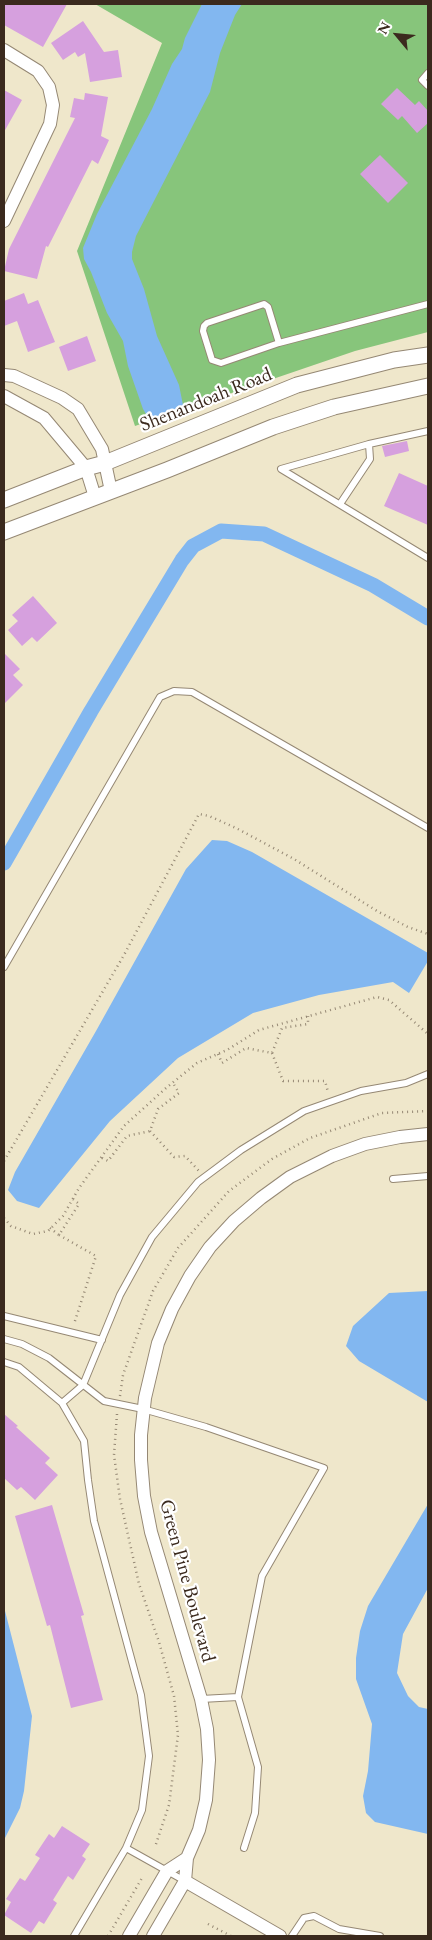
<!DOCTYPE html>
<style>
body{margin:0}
#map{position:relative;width:432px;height:1940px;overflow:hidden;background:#efe7cb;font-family:"EB Garamond",serif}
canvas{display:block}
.frame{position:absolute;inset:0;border:5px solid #3b2a1e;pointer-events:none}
.north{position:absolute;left:372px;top:10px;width:50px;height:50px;-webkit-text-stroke:4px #fff;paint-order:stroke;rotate:298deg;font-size:14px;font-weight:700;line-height:20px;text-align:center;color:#3b2a1e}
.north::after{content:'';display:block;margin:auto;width:18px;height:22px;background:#3b2a1e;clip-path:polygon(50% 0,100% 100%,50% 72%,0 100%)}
</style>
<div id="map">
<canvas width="432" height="1940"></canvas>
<div class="frame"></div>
<div class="north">N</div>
</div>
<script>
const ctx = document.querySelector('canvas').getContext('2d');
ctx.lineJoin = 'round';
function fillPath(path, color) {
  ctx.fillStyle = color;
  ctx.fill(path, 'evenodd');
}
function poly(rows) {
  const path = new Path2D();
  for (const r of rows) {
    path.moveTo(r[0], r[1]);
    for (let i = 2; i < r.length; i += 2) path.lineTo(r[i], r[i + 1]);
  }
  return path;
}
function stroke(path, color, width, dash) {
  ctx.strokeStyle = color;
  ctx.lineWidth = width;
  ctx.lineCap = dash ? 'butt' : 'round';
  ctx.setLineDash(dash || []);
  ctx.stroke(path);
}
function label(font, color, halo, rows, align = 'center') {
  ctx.font = font + ' "EB Garamond",serif';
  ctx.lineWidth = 4.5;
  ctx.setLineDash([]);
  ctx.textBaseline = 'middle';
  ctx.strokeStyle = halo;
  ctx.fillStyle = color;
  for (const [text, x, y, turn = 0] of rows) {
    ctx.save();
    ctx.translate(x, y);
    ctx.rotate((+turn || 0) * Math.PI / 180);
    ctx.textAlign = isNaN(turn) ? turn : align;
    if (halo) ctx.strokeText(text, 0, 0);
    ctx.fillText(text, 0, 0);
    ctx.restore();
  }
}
fillPath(poly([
 [95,4,428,4,428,332,355,351,135,426,77,251,162,43]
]), '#87c57b');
fillPath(poly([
 [202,4,242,4,235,15,220,53,210,92,136,236,132,252,132,259,144,289,157,336,179,385,185,415,155,426,153,418,146,414,143,409,128,366,123,341,107,313,91,272,84,259,83,248,97,214,152,109,172,64,182,49,185,38],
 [212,840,227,841,252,852,428,953,428,961,409,993,393,982,319,995,253,1013,178,1058,110,1121,39,1208,17,1201,8,1190,15,1172,96,1031,186,869],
 [428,1291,428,1402,359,1361,346,1346,353,1326,389,1293],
 [428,1504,428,1588,403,1634,397,1673,408,1696,419,1707,428,1709,428,1834,375,1822,366,1813,363,1796,368,1771,372,1724,356,1679,356,1658,360,1631,368,1606],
 [4,1607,32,1716,24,1791,20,1808,4,1840]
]), '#82b7f0');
stroke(poly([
 [4,863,91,711,182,560,193,546,221,531,264,534,373,585,428,618]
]), '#82b7f0', 15);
fillPath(poly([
 [4,4,67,4,43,47,4,25],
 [83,21,104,52,118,50,122,77,90,82,85,53,78,57,75,52,63,60,51,43],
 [397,88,415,105,419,101,428,111,428,123,417,133,402,116,398,120,381,104],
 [4,90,22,100,4,132],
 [85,93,108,97,101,136,109,140,98,164,92,160,48,247,46,246,37,279,4,271,9,249,75,118,70,117,74,98,84,100],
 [380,155,408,183,388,203,360,174],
 [24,293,28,304,38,300,55,342,28,352,17,321,4,326,4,301],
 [87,336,96,361,68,371,59,347],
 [407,441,409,451,385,457,382,446],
 [399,473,428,486,428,525,384,506],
 [33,596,57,623,37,642,32,637,22,646,8,630,18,621,12,615],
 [4,653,20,669,13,675,23,685,4,704],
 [4,1414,18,1426,16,1427,50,1458,45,1463,58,1475,35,1500,21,1487,17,1490,4,1478],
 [52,1505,84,1615,81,1616,103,1700,71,1708,50,1625,47,1626,15,1516],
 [62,1826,90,1844,82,1856,86,1859,73,1880,68,1876,53,1900,57,1903,44,1924,39,1921,31,1933,4,1915,11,1902,6,1899,20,1878,25,1881,40,1858,35,1855,49,1834,54,1838]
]), '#d6a0de');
const service = poly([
 [428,73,422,80,428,86],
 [279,343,268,307,264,304,207,323,204,326,203,331,212,360,221,363,279,343,428,304],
 [428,431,369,444,281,469,428,558],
 [340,504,370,459,369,444],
 [4,967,160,697,174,691,192,692,428,828],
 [393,1179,428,1176],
 [4,1316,102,1340],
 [4,1339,22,1344,49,1358,104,1401,143,1409,206,1427,324,1468,262,1576,238,1697,258,1767,255,1813,244,1848],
 [4,1362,19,1367,62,1403,84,1441,88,1480,94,1521,141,1695,149,1756,142,1810,126,1848],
 [62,1403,83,1385,120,1295,152,1237,198,1182,241,1150,304,1111,361,1091,406,1083,428,1074],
 [201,1699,238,1697],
 [74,1936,126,1848,185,1881],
 [292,1936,304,1918,314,1916,339,1929,380,1936]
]);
const minor = poly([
 [4,50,38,71,49,87,53,105,50,124,4,221],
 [4,375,14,376,62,398,78,409,102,449,111,491],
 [4,396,44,418,86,468,95,497],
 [185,1881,280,1936],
 [129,1936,167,1871,187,1858],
 [153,1936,185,1881,187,1858,199,1830,206,1800,209,1760,207,1729,201,1699,151,1532,144,1496,141,1460,141,1435,145,1398,158,1343,172,1309,190,1276,210,1247,234,1221,261,1198,290,1177,332,1156,365,1144,400,1137,428,1134]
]);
const tertiary = poly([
 [4,500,86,468,105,463,297,385,394,360,428,355],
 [4,532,167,470,273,427,334,407,428,386]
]);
stroke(service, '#958874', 8);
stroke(minor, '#958874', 14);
stroke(tertiary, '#958874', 17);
stroke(poly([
 [272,1053,283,1081,325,1081,328,1092],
 [218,1054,222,1063,246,1048,272,1053,282,1028,308,1024,308,1016],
 [150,1131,174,1157,185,1156,199,1171],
 [102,1158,108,1161,127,1136,150,1131,158,1109,179,1093,173,1083],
 [4,1161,124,955,199,814,209,816,236,828,294,859,377,911,408,927,428,934],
 [4,1218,11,1226,33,1234,48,1231,63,1216,79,1188,124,1126,166,1088,197,1063,227,1050,259,1030,377,997,389,1000,428,1034],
 [50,1228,59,1235,79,1204,73,1199],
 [59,1235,96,1256,74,1324],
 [120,1396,123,1375,153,1291,178,1248,229,1191,272,1159,310,1138,382,1113,428,1111],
 [117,1414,114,1455,120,1499,139,1584,159,1642,174,1696,178,1735,169,1805,155,1847],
 [208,1924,231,1936],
 [108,1936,142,1878]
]), '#958874', 2.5, [1, 4]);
stroke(service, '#fff', 6);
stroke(minor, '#fff', 12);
stroke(tertiary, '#fff', 15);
label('20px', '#3b2a1e', '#fff', [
 ["Shenandoah Road",206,400,-22],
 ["Green Pine Boulevard",187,1581,75]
]);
</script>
